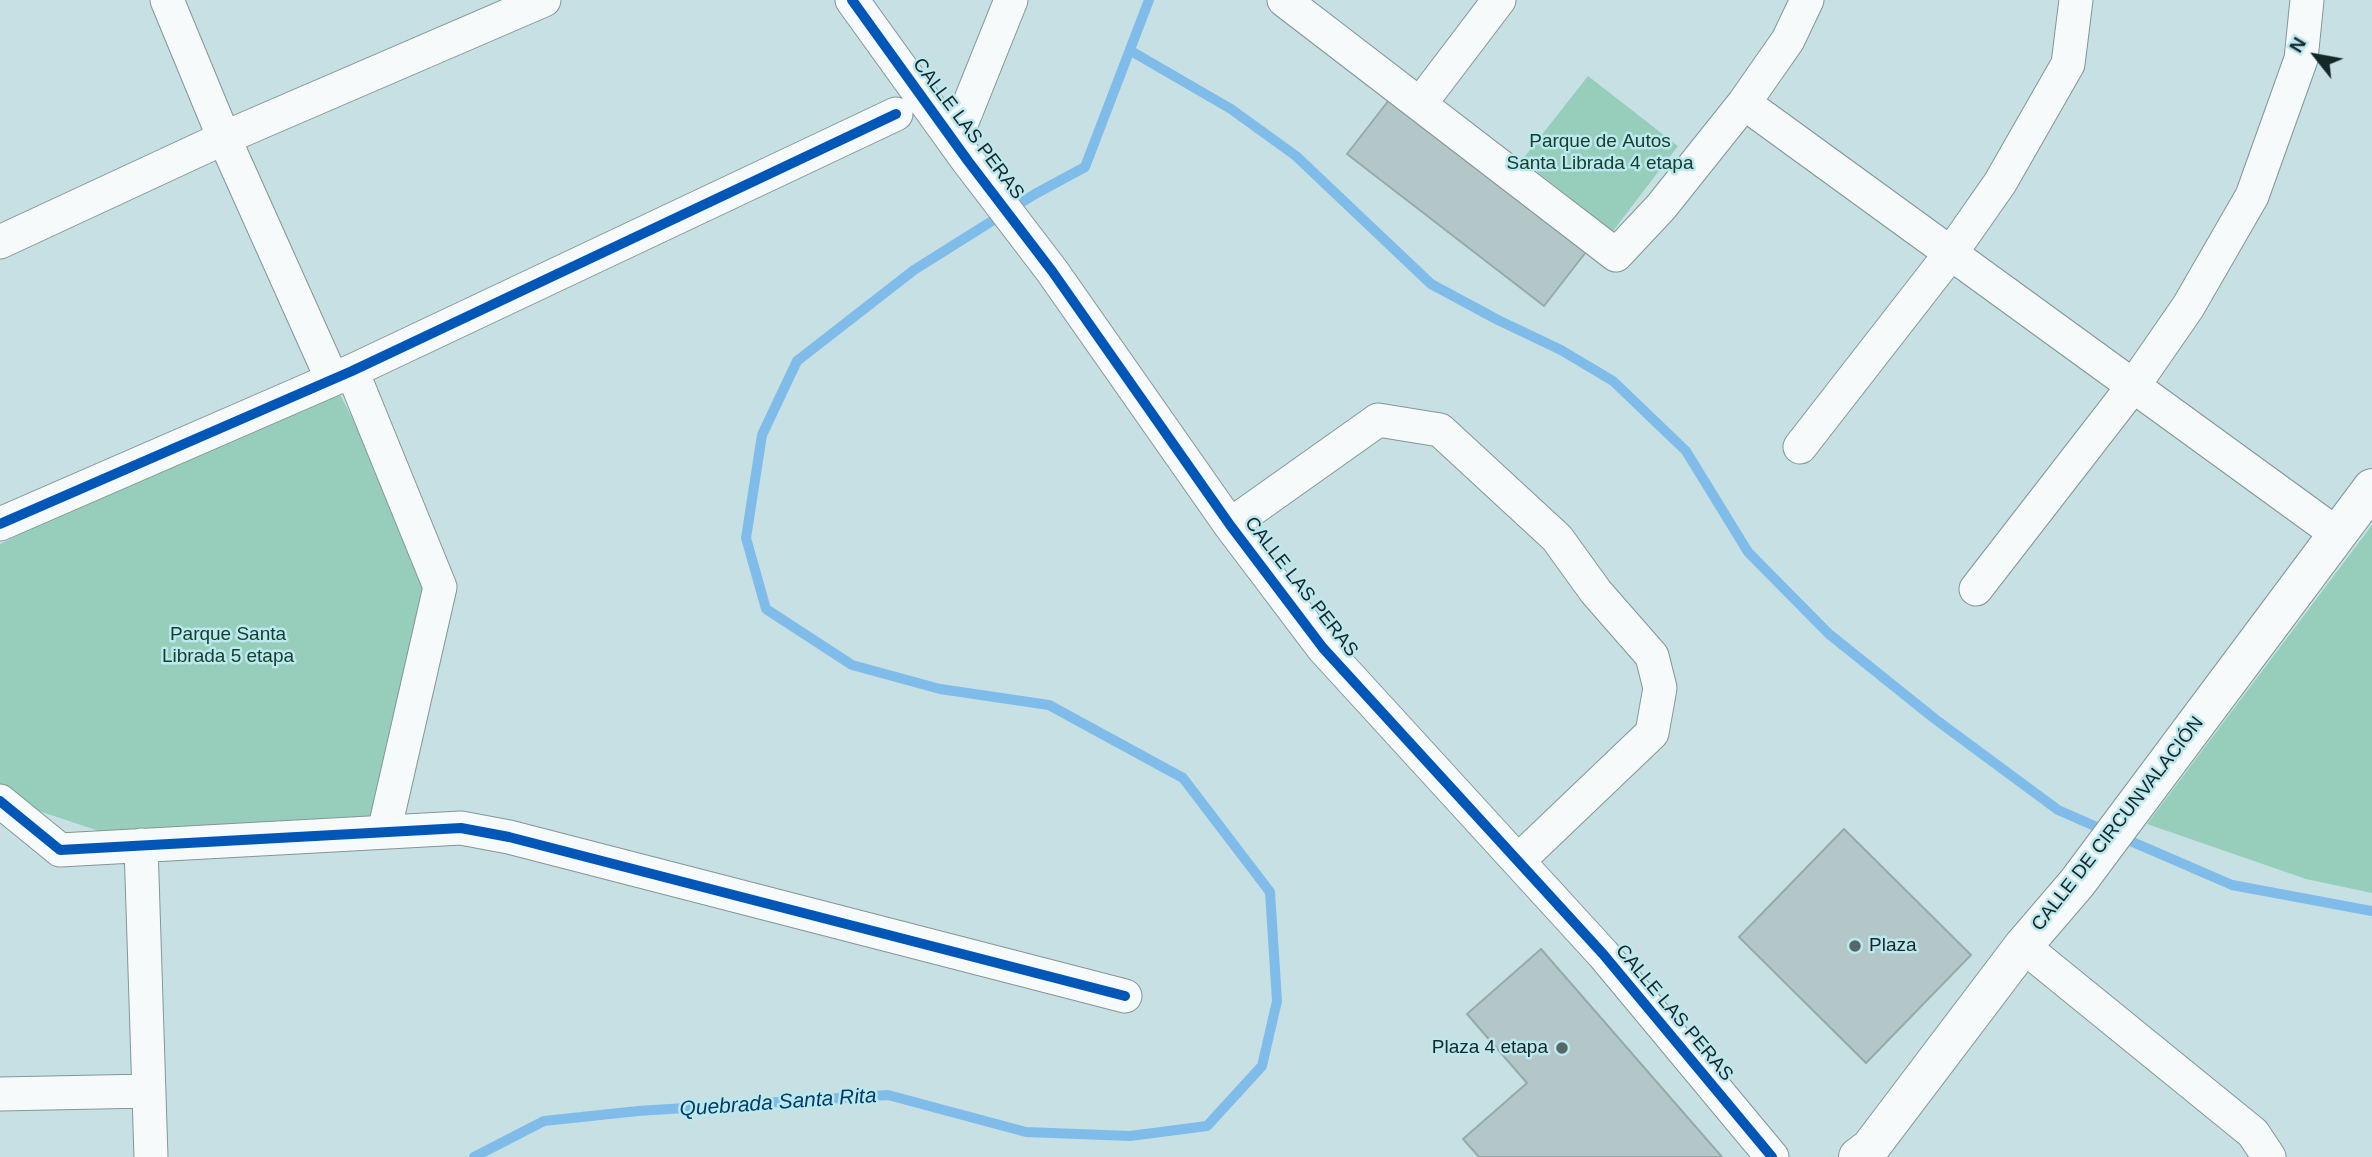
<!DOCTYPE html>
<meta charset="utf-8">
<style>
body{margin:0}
#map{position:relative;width:2372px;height:1157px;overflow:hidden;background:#c7e0e3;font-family:Helvetica,sans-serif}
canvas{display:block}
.north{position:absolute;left:2281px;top:21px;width:70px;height:70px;-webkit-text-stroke:5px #bce8ee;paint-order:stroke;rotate:301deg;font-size:19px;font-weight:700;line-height:28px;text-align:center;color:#162729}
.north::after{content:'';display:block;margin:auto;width:24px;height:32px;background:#162729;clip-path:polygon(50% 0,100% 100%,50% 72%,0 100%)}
</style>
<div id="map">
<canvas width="2372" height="1157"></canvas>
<div class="north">N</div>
</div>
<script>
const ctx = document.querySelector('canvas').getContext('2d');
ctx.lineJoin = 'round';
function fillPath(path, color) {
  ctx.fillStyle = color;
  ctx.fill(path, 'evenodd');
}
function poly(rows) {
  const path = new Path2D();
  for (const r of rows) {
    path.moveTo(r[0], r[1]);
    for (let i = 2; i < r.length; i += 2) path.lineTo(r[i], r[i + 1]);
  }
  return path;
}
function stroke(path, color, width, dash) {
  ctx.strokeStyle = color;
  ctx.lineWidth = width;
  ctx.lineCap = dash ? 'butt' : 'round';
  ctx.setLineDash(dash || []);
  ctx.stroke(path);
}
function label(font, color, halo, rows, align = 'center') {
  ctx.font = font + ' Helvetica,sans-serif';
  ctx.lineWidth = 5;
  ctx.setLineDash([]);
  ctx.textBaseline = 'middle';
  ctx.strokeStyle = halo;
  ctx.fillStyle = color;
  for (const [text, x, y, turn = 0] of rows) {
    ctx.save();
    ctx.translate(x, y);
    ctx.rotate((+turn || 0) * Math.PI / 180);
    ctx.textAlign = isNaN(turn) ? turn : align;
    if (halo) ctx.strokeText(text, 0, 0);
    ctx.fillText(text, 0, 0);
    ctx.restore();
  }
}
fillPath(poly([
 [1588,76,1678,146,1613,231,1522,160],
 [332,379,440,587,384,832,141,845,0,798,0,544],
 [2372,525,2372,893,2306,879,2147,824]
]), '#96cebb');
stroke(poly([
 [1131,51,1231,109,1296,156,1431,284,1498,320,1561,350,1613,381,1686,451,1748,552,1829,634,1935,719,2058,810,2106,831],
 [2121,837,2232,885,2372,911],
 [474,1157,544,1121,638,1111,888,1095,1026,1132,1130,1136,1207,1126,1262,1066,1277,1001,1270,892,1183,778,1049,705,940,689,852,665,766,609,746,538,762,435,797,361,914,270,1035,194,1085,167,1149,0]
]), '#80bcea', 10);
const building = poly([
 [1389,100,1586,252,1544,306,1347,154,1389,100],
 [1844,829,1971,955,1866,1063,1739,937,1844,829],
 [1541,949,1722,1157,1479,1157,1463,1139,1527,1083,1467,1014,1541,949]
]);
fillPath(building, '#b4c7c8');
stroke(building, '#97aaaa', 2);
const minor = poly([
 [167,0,224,138,332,379],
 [852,0,968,161,1052,271,1230,525,1323,648,1603,954,1772,1157],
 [1284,0,1616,255,1661,207,1744,103,1788,40,1807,0],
 [1744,103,2337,534],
 [1420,104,1499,0],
 [954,142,1011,0],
 [0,242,224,138,544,0],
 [352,371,440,587,384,832],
 [1800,447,1951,253,2000,183,2068,64,2076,0],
 [0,524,352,371,896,114],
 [1230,525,1378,420,1440,430,1557,538,1596,592,1652,656,1660,688,1652,733,1518,861],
 [1976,589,2134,385,2188,307,2252,196,2301,59,2307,0],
 [0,801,60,850,461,828,509,837,1125,996],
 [141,845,151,1157],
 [2023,946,2253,1133,2269,1157],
 [0,1094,149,1091]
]);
const tertiary = poly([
 [1858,1157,1870,1148,2023,946,2077,883,2372,488]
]);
stroke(minor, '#839698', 35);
stroke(tertiary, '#839698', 40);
stroke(minor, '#f7fafb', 33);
stroke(tertiary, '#f7fafb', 38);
stroke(poly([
 [852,0,968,161,1052,271,1230,525,1323,648,1603,954,1772,1157],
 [0,524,352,371,896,114],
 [0,801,60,850,461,828,509,837,1125,996]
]), '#0057b8', 10);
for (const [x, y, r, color] of [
 [1855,946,7,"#54686a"],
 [1562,1048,7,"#54686a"]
]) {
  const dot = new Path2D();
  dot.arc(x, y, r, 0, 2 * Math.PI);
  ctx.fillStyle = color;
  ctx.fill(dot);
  stroke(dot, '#bce8ee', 2.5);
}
label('19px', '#162729', '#bce8ee', [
 ["CALLE LAS PERAS",968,129,53],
 ["CALLE LAS PERAS",1301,587,52],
 ["CALLE DE CIRCUNVALACIÓN",2118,824,-52],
 ["CALLE LAS PERAS",1674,1013,50]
]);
label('19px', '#12412e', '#bce8ee', [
 ["Parque de Autos",1600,142],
 ["Santa Librada 4 etapa",1600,164],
 ["Parque Santa",228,635],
 ["Librada 5 etapa",228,657]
]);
label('19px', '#162729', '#bce8ee', [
 ["Plaza",1869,946],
 ["Plaza 4 etapa",1548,1048,"right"]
], 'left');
label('italic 21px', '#003c65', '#bce8ee', [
 ["Quebrada Santa Rita",778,1103,-4]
]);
</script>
